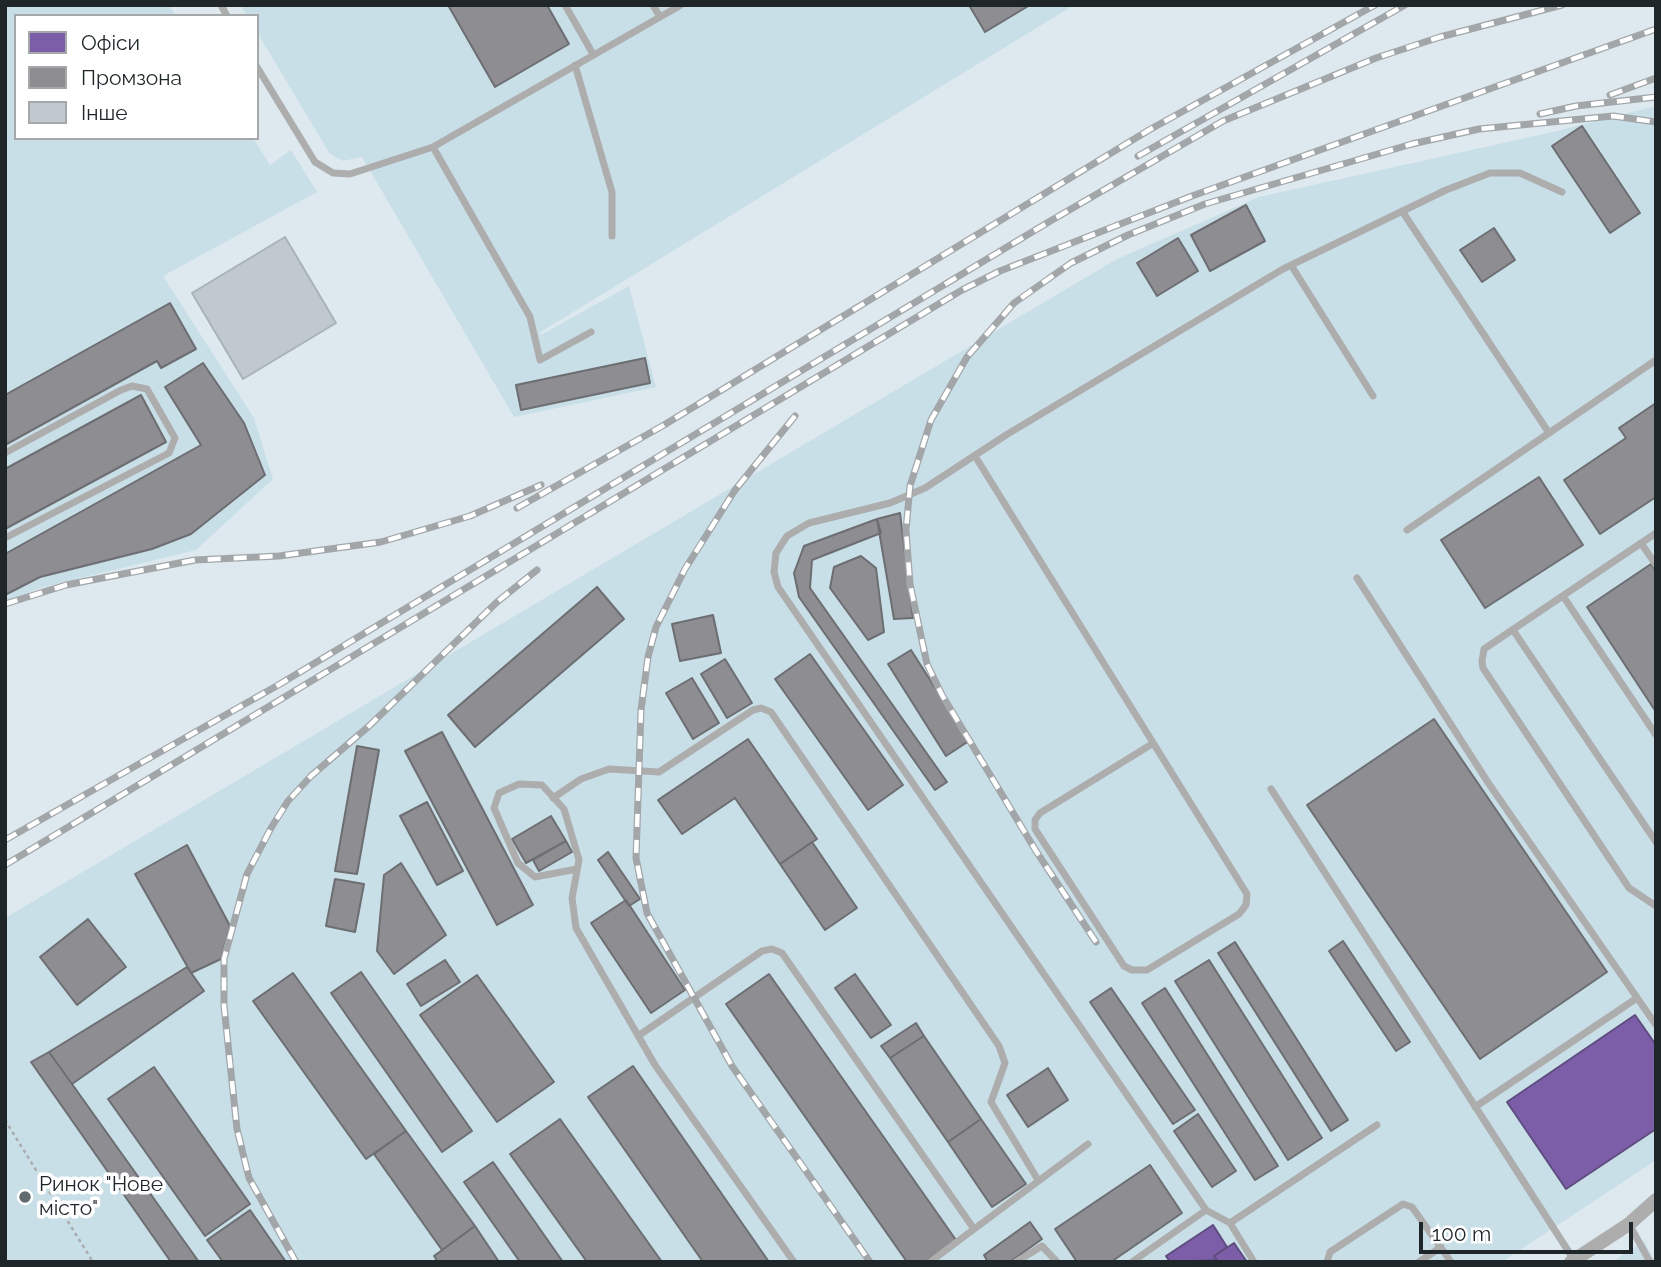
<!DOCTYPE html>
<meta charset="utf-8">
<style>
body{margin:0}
#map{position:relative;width:1661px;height:1267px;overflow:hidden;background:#dde9ee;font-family:Raleway,sans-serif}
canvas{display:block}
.frame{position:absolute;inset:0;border:7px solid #1e2629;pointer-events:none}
.legend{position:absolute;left:14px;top:14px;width:245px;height:126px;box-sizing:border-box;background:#fff;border:2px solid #a5a8a9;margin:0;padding:9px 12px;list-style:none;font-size:21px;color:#1e2629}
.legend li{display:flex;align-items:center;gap:14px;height:35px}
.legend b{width:35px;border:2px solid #a5a8a9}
.scale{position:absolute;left:1419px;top:1222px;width:214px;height:32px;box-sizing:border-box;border:4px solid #1e2629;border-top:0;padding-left:9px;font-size:21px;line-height:24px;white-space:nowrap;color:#1e2629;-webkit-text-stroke:5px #fff;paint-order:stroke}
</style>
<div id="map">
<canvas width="1661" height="1267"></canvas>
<div class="frame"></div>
<ul class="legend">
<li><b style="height:19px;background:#7b5ea7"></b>Офіси</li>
<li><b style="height:19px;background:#8d8d92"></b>Промзона</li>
<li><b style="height:19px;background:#c0c9cd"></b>Інше</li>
</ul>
<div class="scale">100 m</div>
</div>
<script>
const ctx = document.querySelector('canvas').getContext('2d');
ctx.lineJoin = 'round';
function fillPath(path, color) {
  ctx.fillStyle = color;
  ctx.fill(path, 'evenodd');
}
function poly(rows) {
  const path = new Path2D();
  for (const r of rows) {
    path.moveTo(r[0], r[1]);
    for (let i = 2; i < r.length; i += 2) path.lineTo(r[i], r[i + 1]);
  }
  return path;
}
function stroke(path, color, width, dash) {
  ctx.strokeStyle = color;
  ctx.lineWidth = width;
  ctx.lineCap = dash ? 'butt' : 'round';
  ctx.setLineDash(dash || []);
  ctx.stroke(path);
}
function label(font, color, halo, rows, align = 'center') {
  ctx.font = font + ' Raleway,sans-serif';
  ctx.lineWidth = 7;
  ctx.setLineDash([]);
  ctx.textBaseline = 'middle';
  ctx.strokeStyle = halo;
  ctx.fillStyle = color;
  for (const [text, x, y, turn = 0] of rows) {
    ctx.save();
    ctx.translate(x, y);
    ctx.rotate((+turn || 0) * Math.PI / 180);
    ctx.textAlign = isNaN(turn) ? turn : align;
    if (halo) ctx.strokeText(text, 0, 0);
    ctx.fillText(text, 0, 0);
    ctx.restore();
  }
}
fillPath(poly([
 [5,5,169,5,176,16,16,16,16,138,253,138,270,165,291,150,317,192,163,276,254,418,273,479,196,550,40,588,5,602],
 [241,5,1074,5,539,333,541,335,629,286,656,387,514,417,362,157,343,161,330,154,257,32,257,16,247,16],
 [1656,106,1656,1160,1502,1262,5,1262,5,918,1117,259,1259,197,1557,131],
 [1644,1241,1655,1262,1612,1262]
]), '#c9dfe7');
const offices = poly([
 [1635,1015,1656,1045,1656,1129,1566,1189,1507,1102,1635,1015],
 [1213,1225,1227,1247,1214,1256,1217,1260,1170,1262,1166,1256,1213,1225],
 [1234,1243,1247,1262,1218,1262,1214,1256,1234,1243]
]);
fillPath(offices, '#7b5ea7');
stroke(offices, '#5f4d81', 2);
const industry = poly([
 [448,5,547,5,569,44,495,87,448,5],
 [969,5,1030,5,985,32,969,5],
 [1582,126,1640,213,1610,233,1552,146,1582,126],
 [1246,205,1265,241,1210,271,1191,235,1246,205],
 [1494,228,1515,260,1482,282,1460,250,1494,228],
 [1178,238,1198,271,1157,296,1137,263,1178,238],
 [170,303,196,349,161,368,157,361,5,445,5,395,170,303],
 [645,358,650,383,521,410,516,385,645,358],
 [203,363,244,423,265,475,191,534,152,549,40,577,5,595,5,554,201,445,165,387,203,363],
 [141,395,166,442,5,529,5,469,141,395],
 [1656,403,1656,497,1600,534,1564,480,1626,438,1619,428,1656,403],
 [1539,477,1583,545,1485,608,1441,540,1539,477],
 [900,513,913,618,894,619,877,519,900,513],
 [877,519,881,533,812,560,810,588,947,782,935,790,799,597,794,573,804,546,877,519],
 [861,556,876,568,884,632,868,640,830,588,834,567,861,556],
 [1651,564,1656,571,1656,712,1587,607,1651,564],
 [597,587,624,619,475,747,448,715,597,587],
 [713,615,721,653,680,661,672,624,713,615],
 [911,650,969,741,946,756,888,664,911,650],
 [810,654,903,785,868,810,775,679,810,654],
 [725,659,752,703,727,718,701,674,725,659],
 [692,678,719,723,693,739,666,693,692,678],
 [1434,719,1607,972,1480,1059,1307,805,1434,719],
 [442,732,533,905,497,925,405,751,442,732],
 [748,739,817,839,780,864,735,798,682,834,658,800,748,739],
 [357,746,379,750,357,874,335,871,357,746],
 [427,802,463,871,437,885,400,816,427,802],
 [551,816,566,841,526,863,512,839,551,816],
 [566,841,572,852,539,871,533,860,566,841],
 [812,842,857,908,825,930,780,864,812,842],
 [187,845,230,926,221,959,191,973,135,874,187,845],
 [608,852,640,899,629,906,598,860,608,852],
 [401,863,446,935,394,974,377,951,384,875,401,863],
 [335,879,364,884,355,932,326,926,335,879],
 [626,900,685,990,651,1013,591,923,626,900],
 [88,919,126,967,77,1005,40,957,88,919],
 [1343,941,1410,1042,1396,1051,1329,951,1343,941],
 [1235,942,1348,1120,1331,1131,1218,953,1235,942],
 [445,960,460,982,421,1006,407,984,445,960],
 [1209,960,1322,1138,1288,1160,1175,981,1209,960],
 [187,967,204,991,72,1084,49,1052,187,967],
 [361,972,472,1131,442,1152,331,993,361,972],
 [293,973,406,1131,366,1159,253,1001,293,973],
 [769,974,956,1240,925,1262,907,1262,726,1004,769,974],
 [855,974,891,1025,871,1038,835,988,855,974],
 [477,975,554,1082,497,1122,420,1015,477,975],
 [1111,988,1195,1110,1173,1124,1090,1002,1111,988],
 [1165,988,1278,1166,1255,1180,1142,1003,1165,988],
 [916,1023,924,1036,890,1058,881,1046,916,1023],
 [924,1036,981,1119,948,1142,890,1058,924,1036],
 [49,1052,72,1084,199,1262,171,1262,31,1062,49,1052],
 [633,1066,769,1262,703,1262,588,1097,633,1066],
 [154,1067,250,1204,205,1236,108,1099,154,1067],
 [1048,1068,1068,1100,1028,1127,1007,1095,1048,1068],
 [1198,1114,1236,1171,1212,1187,1174,1131,1198,1114],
 [560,1119,662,1262,587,1262,510,1154,560,1119],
 [981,1119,1026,1184,992,1207,948,1142,981,1119],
 [406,1131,475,1226,442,1250,374,1154,406,1131],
 [493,1162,563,1262,520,1262,464,1182,493,1162],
 [1150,1165,1182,1213,1111,1262,1077,1262,1055,1229,1150,1165],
 [250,1210,286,1262,223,1262,207,1240,250,1210],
 [1030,1222,1042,1239,1010,1262,988,1262,984,1255,1030,1222],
 [475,1226,499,1262,438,1262,434,1256,475,1226]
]);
fillPath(industry, '#8d8d92');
stroke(industry, '#6c6e72', 2);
const building = poly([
 [285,237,336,323,243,379,192,293,285,237]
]);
fillPath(building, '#c0c9cd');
stroke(building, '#a9b3b6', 2);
stroke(poly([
 [5,1120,93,1262]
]), '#aaacad', 2.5, [3.5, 3.5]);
stroke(poly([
 [221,5,227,16],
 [565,5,593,54],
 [653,5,660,17],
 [575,65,612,192,612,236],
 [257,67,315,162,333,173,350,174,433,147,681,5],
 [433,147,530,317,540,360,591,332],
 [1402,211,1549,433],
 [1291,265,1373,396],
 [5,453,121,390,132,386,147,389,175,438,169,453,5,538],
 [975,456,1247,894,1246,905,1239,914,1147,970,1132,970,1124,966,1035,829,1035,820,1040,813,1152,744],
 [1407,530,1656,360],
 [1656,533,1484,649,1482,661,1483,668,1629,888,1656,906],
 [1641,543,1656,565],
 [1357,578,1489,784,1656,1025],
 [1563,596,1656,735],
 [1513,630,1656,842],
 [1271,789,1574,1260],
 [553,798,581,779,609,769,659,772,753,710,761,708,771,712,999,1046,1005,1063,991,1102,1038,1180],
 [577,869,535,877,518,863,494,808,499,793,519,784,542,785,564,809,579,860,572,898,576,928,655,1065,794,1262],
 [638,1036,762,951,772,949,782,953,974,1229],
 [1475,1107,1637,998],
 [1230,1223,1377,1125],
 [1629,1224,1650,1262],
 [930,1262,1088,1144],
 [1016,1262,1042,1246,1057,1262],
 [1132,1262,1206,1210],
 [1254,1262,1230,1223,1206,1210,778,587,774,572,776,553,787,536,809,523,890,503,925,488,1006,435,1283,269,1446,190,1490,173,1520,173,1562,192],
 [1327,1262,1330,1252,1403,1204,1412,1207,1451,1262],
 [1419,1262,1441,1247]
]), '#adadae', 7);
stroke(poly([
 [1571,1262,1629,1224,1656,1200]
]), '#adadae', 14);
const rail = poly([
 [1610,95,1656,78],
 [1540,114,1576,106,1656,97],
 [1138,156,1405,5],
 [795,416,735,490,685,569,656,627,648,657,641,710,636,858,647,913,732,1066,870,1262],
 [517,508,664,425,1149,130,1375,5],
 [5,604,66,585,195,560,279,556,381,542,470,516,541,485],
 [5,840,280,684,1052,220,1223,121,1376,58,1440,37,1562,5],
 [5,865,962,290,1000,271,1192,196,1656,29],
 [1096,942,1036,851,942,695,927,664,921,636,910,584,906,530,910,486,931,420,967,357,1014,303,1071,263,1128,235,1205,204,1412,144,1479,129,1613,116,1656,122],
 [296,1262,249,1178,237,1129,224,1006,224,959,247,874,271,828,288,801,311,776,369,726,497,602,537,570]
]);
stroke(rail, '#a2a6a9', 7);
stroke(rail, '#fff', 4.5, [13]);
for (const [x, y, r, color] of [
 [25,1197,7,"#616a6e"]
]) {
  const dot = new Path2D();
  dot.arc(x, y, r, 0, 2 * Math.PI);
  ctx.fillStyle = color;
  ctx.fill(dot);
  stroke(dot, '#fff', 2.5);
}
label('21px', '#1e2629', '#fff', [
 ["Ринок \"Нове",39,1185],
 ["місто\"",39,1209]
], 'left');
</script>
